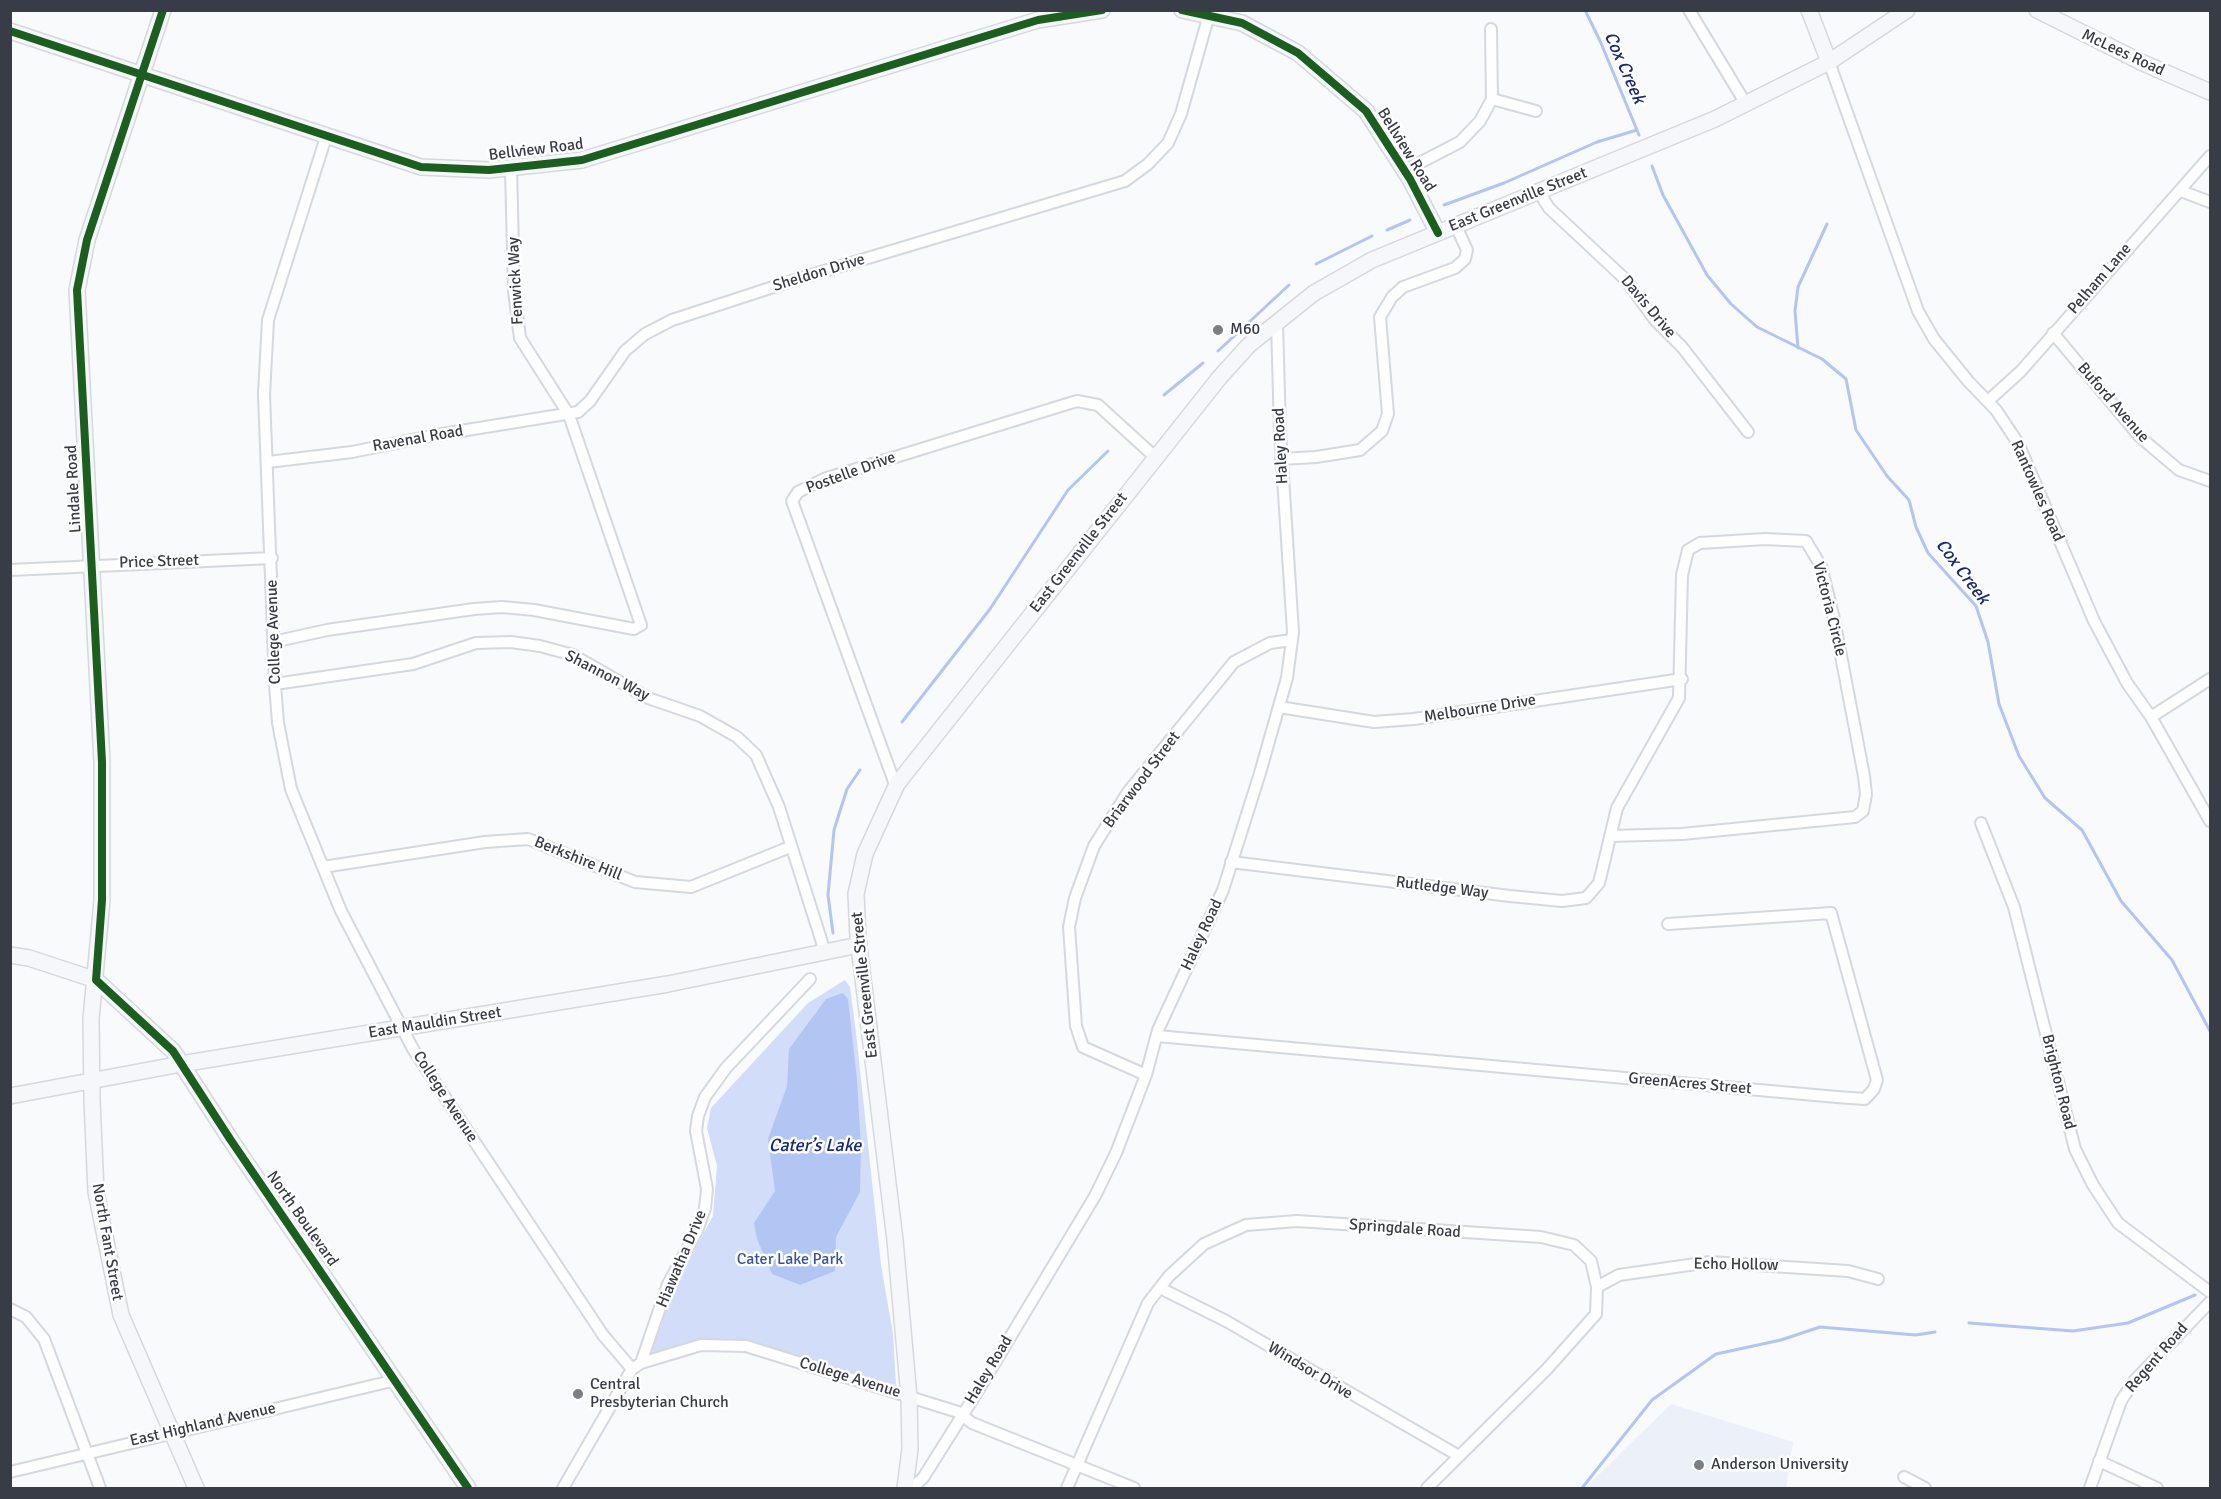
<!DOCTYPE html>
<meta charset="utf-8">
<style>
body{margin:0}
#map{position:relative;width:2221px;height:1499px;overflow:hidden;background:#f8fafc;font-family:Signika,sans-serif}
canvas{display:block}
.frame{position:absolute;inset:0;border:12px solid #383c47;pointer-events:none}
</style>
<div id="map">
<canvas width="2221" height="1499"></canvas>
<div class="frame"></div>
</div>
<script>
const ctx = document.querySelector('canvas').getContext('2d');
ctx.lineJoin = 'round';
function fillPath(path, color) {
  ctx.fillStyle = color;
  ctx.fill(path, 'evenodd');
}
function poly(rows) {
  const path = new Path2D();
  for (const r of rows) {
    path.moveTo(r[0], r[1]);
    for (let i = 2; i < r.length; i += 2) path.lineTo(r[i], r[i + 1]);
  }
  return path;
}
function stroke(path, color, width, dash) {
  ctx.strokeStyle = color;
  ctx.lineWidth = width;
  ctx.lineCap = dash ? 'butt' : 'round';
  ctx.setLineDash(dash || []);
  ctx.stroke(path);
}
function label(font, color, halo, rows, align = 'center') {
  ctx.font = font + ' Signika,sans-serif';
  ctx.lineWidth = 5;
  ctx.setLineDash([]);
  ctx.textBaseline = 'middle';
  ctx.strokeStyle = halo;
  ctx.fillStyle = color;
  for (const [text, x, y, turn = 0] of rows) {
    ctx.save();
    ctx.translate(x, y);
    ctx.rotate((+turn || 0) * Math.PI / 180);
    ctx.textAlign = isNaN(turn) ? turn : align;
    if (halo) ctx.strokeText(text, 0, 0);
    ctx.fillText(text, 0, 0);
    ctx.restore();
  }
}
fillPath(poly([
 [1671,1404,1793,1442,1786,1488,1585,1488]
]), '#ecf0f9');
fillPath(poly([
 [845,980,850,987,856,1033,881,1265,893,1334,896,1385,759,1345,721,1341,656,1354,650,1349,669,1297,713,1216,717,1166,707,1128,711,1108,808,1003]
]), '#d1ddf9');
fillPath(poly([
 [843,993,848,999,857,1080,861,1148,860,1192,836,1237,835,1271,800,1285,772,1274,757,1239,754,1223,775,1191,768,1139,787,1086,789,1049,826,999]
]), '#b3c5f3');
stroke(poly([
 [1585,10,1601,43,1639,135],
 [1652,166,1663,195,1707,275,1731,304,1757,327,1822,359,1846,379,1856,430,1887,476,1909,500,1916,527,1928,553,1976,606,1988,642,1999,704,2019,756,2045,798,2082,830,2121,901,2172,960,2210,1031],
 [1444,205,1504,183,1597,142,1637,130],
 [1387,230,1410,220],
 [1316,264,1372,236],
 [1798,348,1795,311,1798,287,1827,224],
 [1218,351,1289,285],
 [1164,395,1203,363],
 [902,722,990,609,1068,490,1108,451],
 [833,933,828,895,834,830,847,789,860,770],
 [1969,1323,2073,1331,2128,1323,2195,1295],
 [1582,1488,1652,1400,1716,1354,1781,1340,1820,1327,1916,1335,1935,1332]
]), '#b3c5f3', 3);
const street = poly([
 [1689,10,1746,104],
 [1829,62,1918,311,1934,339,1968,381,1996,410,2018,443,2094,621,2127,683,2151,717,2210,821],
 [1492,99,1536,111],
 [326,137,268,320,264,394,275,684,278,723,291,789,341,911,413,1049,603,1335,632,1369],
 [1404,171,1460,142,1480,121,1492,99,1491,29],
 [2181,191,2210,202],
 [1539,192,1549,208,1626,280,1655,320,1682,347,1748,432],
 [2053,333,2140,437,2179,470,2210,481],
 [1988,401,2021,371,2210,156],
 [1281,459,1316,457,1360,450,1382,431,1388,414,1380,317,1392,297,1403,287,1455,268,1465,259,1467,250,1456,226],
 [268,462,352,452,436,435,578,412,590,401,625,351,645,334,672,320,801,278,1125,181,1148,164,1168,143,1181,114,1210,11],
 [10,570,272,558],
 [273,642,327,630,474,609,502,607,534,610,634,629,641,625,569,415,520,338,514,291,511,168],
 [275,684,413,664,476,643,511,642,540,646,573,655,648,698,700,716,737,737,756,755,779,807,825,952],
 [1279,707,1374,722,1414,719,1682,679],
 [2151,717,2210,679],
 [896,787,792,501,798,492,824,479,1077,401,1098,405,1155,457],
 [1981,823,2014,907,2075,1149,2093,1185,2118,1223,2210,1292],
 [1231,862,1510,896,1562,901,1586,898,1599,883,1617,808,1679,698,1682,575,1688,550,1700,543,1765,539,1806,541,1821,566,1834,619,1864,776,1866,794,1863,811,1855,817,1682,834,1610,836],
 [323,867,485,842,528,839,635,882,691,887,790,847],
 [1157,1036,1837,1097,1865,1099,1874,1089,1877,1080,1831,913,1668,924],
 [1146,1075,1083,1047,1076,1026,1069,927,1075,898,1094,846,1128,792,1234,662,1270,643,1292,640],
 [1597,1287,1619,1275,1710,1262,1848,1271,1878,1279],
 [1160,1288,1226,1321,1459,1456],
 [10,1309,26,1317,44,1339,100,1488],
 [641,1363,668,1284,697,1231,705,1208,707,1189,696,1131,698,1116,705,1097,726,1068,810,979],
 [632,1369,641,1363,701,1345,746,1346,958,1412,972,1423,1134,1488],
 [2099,1461,2157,1488],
 [10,1472,396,1380],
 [1904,1477,1925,1488],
 [563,1488,632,1369],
 [912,1488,923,1478,979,1389,1095,1196,1116,1153,1146,1075,1158,1030,1223,890,1260,773,1287,678,1293,632,1280,431,1277,323],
 [1067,1488,1148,1303,1169,1276,1204,1244,1246,1225,1297,1221,1541,1237,1574,1245,1591,1261,1597,1287,1596,1314,1547,1369,1427,1488],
 [2090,1488,2121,1401,2134,1381,2210,1302]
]);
const secondary = poly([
 [163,10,87,240,77,290,102,762,102,900,91,1019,92,1100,96,1192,121,1315,196,1488],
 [1182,10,1242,23,1298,53,1366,111,1410,179,1438,233],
 [1809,10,1829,62],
 [2037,10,2141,62,2210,92],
 [10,31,421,167,489,170,582,160,1038,20,1102,10],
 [10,955,29,958,96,980,173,1051,230,1139,468,1488],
 [10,1096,181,1064,668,984,859,945],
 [905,1488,910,1449,909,1397,895,1240,858,938,856,894,865,854,897,784,1220,377,1249,345,1314,293,1372,260,1715,119,1829,62,1907,10]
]);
stroke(street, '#d5d8de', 14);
stroke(secondary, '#d5d8de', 18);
stroke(street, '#fefeff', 10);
stroke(secondary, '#f5f7f9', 15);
stroke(poly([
 [163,10,87,240,77,290,102,762,102,900,96,980,173,1051,230,1139,468,1488],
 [1182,10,1242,23,1298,53,1366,111,1410,179,1438,233],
 [10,31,421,167,489,170,582,160,1038,20,1102,10]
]), '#1b5e20', 8);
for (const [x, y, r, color] of [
 [1218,330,6,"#7b7e86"],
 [578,1394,6,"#7b7e86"],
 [1699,1465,6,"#7b7e86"]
]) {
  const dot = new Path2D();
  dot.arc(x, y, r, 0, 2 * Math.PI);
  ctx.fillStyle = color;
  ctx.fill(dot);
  stroke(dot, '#fff', 2);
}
label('16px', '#383c47', '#fff', [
 ["McLees Road",2123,53,25],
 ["Bellview Road",536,150,-7],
 ["Bellview Road",1406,150,58],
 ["East Greenville Street",1518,200,-22],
 ["Sheldon Drive",819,273,-17],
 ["Pelham Lane",2100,279,-49],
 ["Fenwick Way",516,281,-93],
 ["Davis Drive",1648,307,50],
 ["Buford Avenue",2113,403,49],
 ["Ravenal Road",418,439,-10],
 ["Haley Road",1281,446,-93],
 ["Postelle Drive",851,473,-20],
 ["Lindale Road",74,489,-93],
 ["Rantowles Road",2037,491,66],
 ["East Greenville Street",1079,553,-52],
 ["Price Street",159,562,-2],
 ["Victoria Circle",1829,609,76],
 ["College Avenue",274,632,-92],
 ["Shannon Way",607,676,27],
 ["Melbourne Drive",1480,709,-9],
 ["Briarwood Street",1142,780,-53],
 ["Berkshire Hill",578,859,22],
 ["Rutledge Way",1442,888,7],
 ["Haley Road",1202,935,-65],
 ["East Greenville Street",865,985,-96],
 ["East Mauldin Street",435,1023,-9],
 ["Brighton Road",2058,1082,76],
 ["GreenAcres Street",1690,1084,5],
 ["College Avenue",445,1097,57],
 ["North Boulevard",302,1219,55],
 ["Springdale Road",1405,1229,4],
 ["North Fant Street",107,1242,80],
 ["Hiawatha Drive",682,1259,-67],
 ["Echo Hollow",1736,1265,1],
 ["Regent Road",2157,1358,-49],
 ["Haley Road",989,1370,-59],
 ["Windsor Drive",1310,1371,31],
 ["College Avenue",850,1378,17],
 ["East Highland Avenue",203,1425,-13]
]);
label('16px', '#383c47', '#fff', [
 ["M60",1230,330],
 ["Central",590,1385],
 ["Presbyterian Church",590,1403],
 ["Anderson University",1711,1465]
], 'left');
label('16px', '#39529e', '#fff', [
 ["Cater Lake Park",790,1260]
]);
label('italic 18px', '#182a73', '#fff', [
 ["Cox Creek",1624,68,66],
 ["Cox Creek",1962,572,53],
 ["Cater’s Lake",815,1146]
]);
</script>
